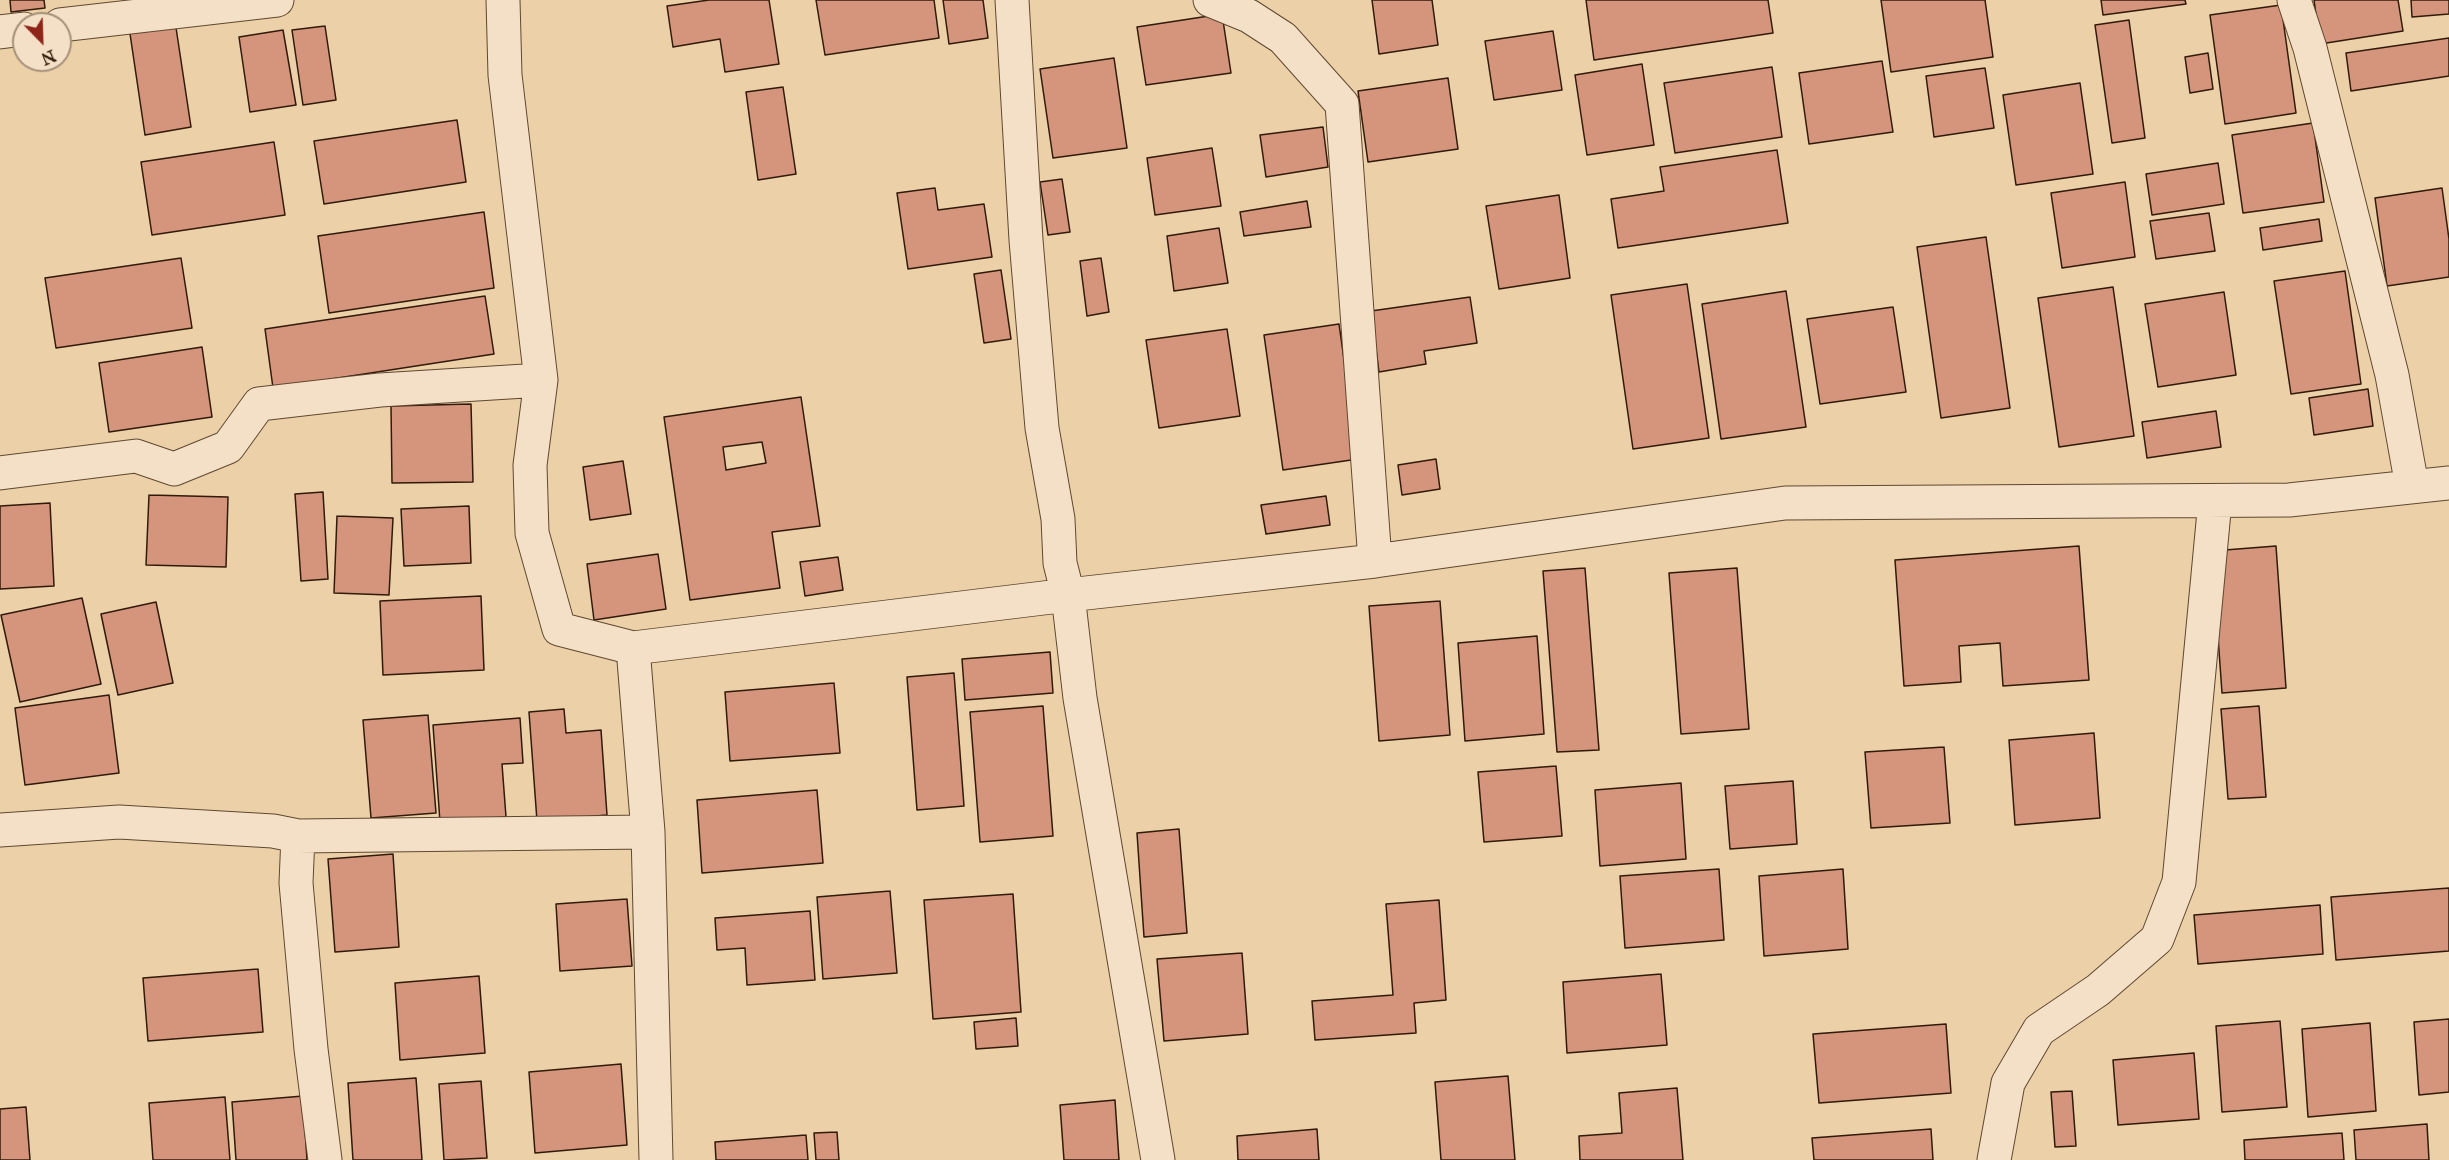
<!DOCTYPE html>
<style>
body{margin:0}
#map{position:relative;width:2449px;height:1160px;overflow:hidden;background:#ecd0a8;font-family:"IM FELL Great Primer",serif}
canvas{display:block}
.north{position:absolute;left:12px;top:12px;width:60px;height:60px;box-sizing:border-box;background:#f3e0c6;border:2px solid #a5917a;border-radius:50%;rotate:157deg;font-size:16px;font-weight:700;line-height:24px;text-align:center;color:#301a09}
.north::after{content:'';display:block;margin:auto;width:21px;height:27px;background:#8f2418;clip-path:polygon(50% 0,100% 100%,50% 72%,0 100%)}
</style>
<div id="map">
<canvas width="2449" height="1160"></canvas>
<div class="north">N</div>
</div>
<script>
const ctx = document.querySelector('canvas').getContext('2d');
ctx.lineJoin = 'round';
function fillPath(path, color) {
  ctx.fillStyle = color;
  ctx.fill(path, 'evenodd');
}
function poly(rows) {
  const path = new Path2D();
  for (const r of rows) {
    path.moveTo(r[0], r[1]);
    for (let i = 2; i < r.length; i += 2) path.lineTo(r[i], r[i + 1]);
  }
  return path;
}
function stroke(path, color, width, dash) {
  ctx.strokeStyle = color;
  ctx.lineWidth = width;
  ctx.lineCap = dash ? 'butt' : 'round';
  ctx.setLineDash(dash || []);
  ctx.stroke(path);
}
const building = poly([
 [10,0,44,0,45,8,11,12,10,0],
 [709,0,769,0,779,64,725,72,720,39,673,47,667,6,709,0],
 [816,0,934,0,939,38,825,55,816,0],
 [943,0,983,0,988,38,949,44,943,0],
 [1372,0,1432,0,1438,45,1379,54,1372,0],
 [1586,0,1768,0,1773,33,1594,60,1586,0],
 [1881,0,1985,0,1993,57,1891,72,1881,0],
 [2101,0,2185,0,2186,4,2103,15,2101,0],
 [2314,0,2398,0,2403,31,2320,44,2314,0],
 [2411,0,2449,0,2449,14,2412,17,2411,0],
 [2281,5,2296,113,2225,124,2210,15,2281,5],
 [1222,14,1231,73,1146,85,1137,27,1222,14],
 [2129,20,2145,138,2112,143,2095,25,2129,20],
 [175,21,191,127,145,135,129,27,175,21],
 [325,26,336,100,303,105,292,30,325,26],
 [283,30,296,105,250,112,239,37,283,30],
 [1553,31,1562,90,1494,100,1485,41,1553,31],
 [2449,38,2449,76,2351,91,2346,53,2449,38],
 [2208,53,2213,89,2190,93,2185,57,2208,53],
 [1114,58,1127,148,1053,158,1040,69,1114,58],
 [1882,61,1893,132,1809,144,1799,73,1882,61],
 [1642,64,1654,145,1587,155,1575,75,1642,64],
 [1772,67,1782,137,1675,153,1664,83,1772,67],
 [1985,68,1994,128,1934,137,1926,76,1985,68],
 [1448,78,1458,149,1368,162,1358,91,1448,78],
 [2080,83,2093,174,2016,185,2003,95,2080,83],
 [783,87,796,174,758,180,746,92,783,87],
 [457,120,466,182,324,204,314,141,457,120],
 [2313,123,2324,202,2243,213,2232,135,2313,123],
 [1323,127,1328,167,1266,177,1260,135,1323,127],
 [274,142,285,215,152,235,141,162,274,142],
 [1212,148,1221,206,1155,215,1147,158,1212,148],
 [1777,150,1788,223,1618,248,1611,199,1664,191,1660,167,1777,150],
 [2218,163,2224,204,2152,215,2146,174,2218,163],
 [1062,179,1070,232,1048,235,1040,182,1062,179],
 [2125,182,2135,257,2062,268,2051,193,2125,182],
 [935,188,938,210,984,204,992,257,908,269,897,193,935,188],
 [2442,188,2449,239,2449,277,2387,286,2375,198,2442,188],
 [1559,195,1570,278,1499,289,1486,206,1559,195],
 [1307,201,1311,227,1244,236,1240,212,1307,201],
 [484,212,494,288,329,313,318,236,484,212],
 [2209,213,2215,251,2156,259,2150,221,2209,213],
 [2319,219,2322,241,2263,250,2260,228,2319,219],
 [1219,228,1228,283,1174,291,1167,236,1219,228],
 [1986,237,2010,408,1941,418,1917,247,1986,237],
 [181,258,192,328,56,348,45,278,181,258],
 [1101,258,1109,312,1087,316,1080,261,1101,258],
 [1001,270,1011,339,984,343,974,274,1001,270],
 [2345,271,2361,384,2291,394,2274,281,2345,271],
 [1687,284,1709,438,1633,449,1611,295,1687,284],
 [2113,287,2134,436,2059,447,2038,298,2113,287],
 [1786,291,1806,427,1721,439,1702,304,1786,291],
 [2224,292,2236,375,2158,387,2145,304,2224,292],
 [485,296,494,354,273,388,265,329,485,296],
 [1470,297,1477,343,1424,351,1426,364,1379,372,1371,311,1470,297],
 [1893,307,1906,392,1820,404,1807,319,1893,307],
 [1339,324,1358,459,1283,470,1264,335,1339,324],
 [1227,329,1240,416,1159,428,1146,340,1227,329],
 [202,347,212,417,109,432,99,363,202,347],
 [2368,389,2373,426,2314,435,2309,398,2368,389],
 [801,397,820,526,772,532,780,588,690,600,664,417,801,397],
 [762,442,766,463,726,470,723,447,762,442],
 [471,404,473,482,392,483,391,406,471,404],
 [2216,411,2221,447,2147,458,2142,422,2216,411],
 [1436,459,1440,489,1402,495,1398,465,1436,459],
 [623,461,631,514,590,520,583,467,623,461],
 [323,492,328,579,301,581,295,494,323,492],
 [149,495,228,497,226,567,146,565,149,495],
 [1326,496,1330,525,1266,534,1261,505,1326,496],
 [50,503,54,586,0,589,0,506,50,503],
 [469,506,471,563,404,566,401,509,469,506],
 [337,516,393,518,389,595,334,593,337,516],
 [2079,546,2089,680,2003,686,2000,643,1959,646,1961,682,1904,686,1895,560,2079,546],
 [2276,546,2286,688,2222,693,2212,551,2276,546],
 [658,554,666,609,594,620,587,564,658,554],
 [838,557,843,590,805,596,800,562,838,557],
 [1585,568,1599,750,1557,752,1543,571,1585,568],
 [1737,568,1749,729,1681,734,1669,573,1737,568],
 [481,596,484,670,383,675,380,601,481,596],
 [82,598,101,684,20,702,1,615,82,598],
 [1440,601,1450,735,1379,741,1369,606,1440,601],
 [156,602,173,683,118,695,101,614,156,602],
 [1537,636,1544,734,1465,741,1458,643,1537,636],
 [1050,652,1053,693,965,700,962,659,1050,652],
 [954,673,964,806,917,810,907,677,954,673],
 [834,683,840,753,730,761,725,692,834,683],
 [109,695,119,773,25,785,15,708,109,695],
 [1043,706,1053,836,980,842,970,712,1043,706],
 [2259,706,2266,797,2228,799,2221,709,2259,706],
 [564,709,566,733,601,730,607,815,537,821,529,712,564,709],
 [428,715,436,813,371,818,363,720,428,715],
 [520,718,523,763,502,764,506,817,440,822,433,725,520,718],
 [2094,733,2100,818,2015,825,2009,740,2094,733],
 [1944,747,1950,823,1871,828,1865,752,1944,747],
 [1556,766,1562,836,1484,842,1478,772,1556,766],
 [1793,781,1797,844,1730,849,1725,786,1793,781],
 [1681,783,1686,859,1600,866,1595,790,1681,783],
 [817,790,823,863,702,873,697,800,817,790],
 [1179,829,1187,933,1144,937,1137,833,1179,829],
 [393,854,399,947,335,952,328,859,393,854],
 [1719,869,1724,940,1625,948,1620,876,1719,869],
 [1843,869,1848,949,1764,956,1759,876,1843,869],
 [2449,888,2449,951,2336,960,2331,897,2449,888],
 [890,891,897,973,823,979,817,897,890,891],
 [1013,894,1021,1012,933,1019,924,900,1013,894],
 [627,899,632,966,560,971,556,904,627,899],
 [1439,900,1446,1000,1414,1003,1416,1033,1315,1040,1312,1001,1393,995,1386,904,1439,900],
 [2320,905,2323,954,2198,964,2194,915,2320,905],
 [810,911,815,980,747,985,745,948,717,950,715,918,810,911],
 [1242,953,1248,1034,1164,1041,1157,959,1242,953],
 [258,969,263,1032,148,1041,143,978,258,969],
 [1661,974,1667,1045,1567,1053,1563,982,1661,974],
 [479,976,485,1053,400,1060,395,983,479,976],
 [1016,1018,1018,1046,976,1049,974,1022,1016,1018],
 [2449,1019,2449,1092,2419,1095,2414,1022,2449,1019],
 [2280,1021,2287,1107,2222,1112,2216,1026,2280,1021],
 [2370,1023,2376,1111,2308,1117,2302,1029,2370,1023],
 [1946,1024,1951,1093,1819,1103,1813,1034,1946,1024],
 [2194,1053,2199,1119,2118,1125,2113,1060,2194,1053],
 [621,1064,627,1145,535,1153,529,1072,621,1064],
 [1508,1076,1515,1160,1441,1160,1435,1082,1508,1076],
 [416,1078,422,1160,353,1160,348,1083,416,1078],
 [481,1081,487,1158,444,1160,439,1084,481,1081],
 [1677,1088,1683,1160,1580,1160,1579,1136,1622,1133,1619,1093,1677,1088],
 [2072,1091,2076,1146,2055,1147,2051,1092,2072,1091],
 [303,1096,307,1160,236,1160,232,1102,303,1096],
 [225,1097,230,1160,153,1160,149,1103,225,1097],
 [1115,1100,1119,1160,1064,1160,1060,1105,1115,1100],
 [26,1107,30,1160,0,1160,0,1109,26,1107],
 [2427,1124,2429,1160,2356,1160,2354,1130,2427,1124],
 [1317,1129,1319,1160,1238,1160,1237,1136,1317,1129],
 [1931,1129,1933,1160,1814,1160,1812,1138,1931,1129],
 [837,1132,839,1160,816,1160,814,1133,837,1132],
 [2342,1133,2344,1160,2245,1160,2244,1140,2342,1133],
 [806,1135,808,1160,716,1160,715,1142,806,1135]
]);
fillPath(building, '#d5957d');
stroke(building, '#301a09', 1.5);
const street = poly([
 [503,0,505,75,541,380,530,465,532,533,559,629,633,648,1068,595,1375,561,1785,503,2289,500,2449,483],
 [1012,0,1026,240,1042,428,1058,519,1060,563,1068,595,1080,698,1158,1160],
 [1210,0,1249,16,1283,38,1342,104,1375,561],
 [2294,0,2310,48,2392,375,2412,486],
 [60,25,277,0],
 [0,32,24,29],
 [0,473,136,456,174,469,228,447,259,404,380,390,541,380],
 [633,648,648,832,656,1160],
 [0,830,119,822,273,831,298,836,648,832],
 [298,836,296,883,311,1049,325,1160],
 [1994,1160,2008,1083,2039,1030,2098,990,2157,939,2179,882,2215,501]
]);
stroke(street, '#5f4831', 35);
stroke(street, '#f3e0c6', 33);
</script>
